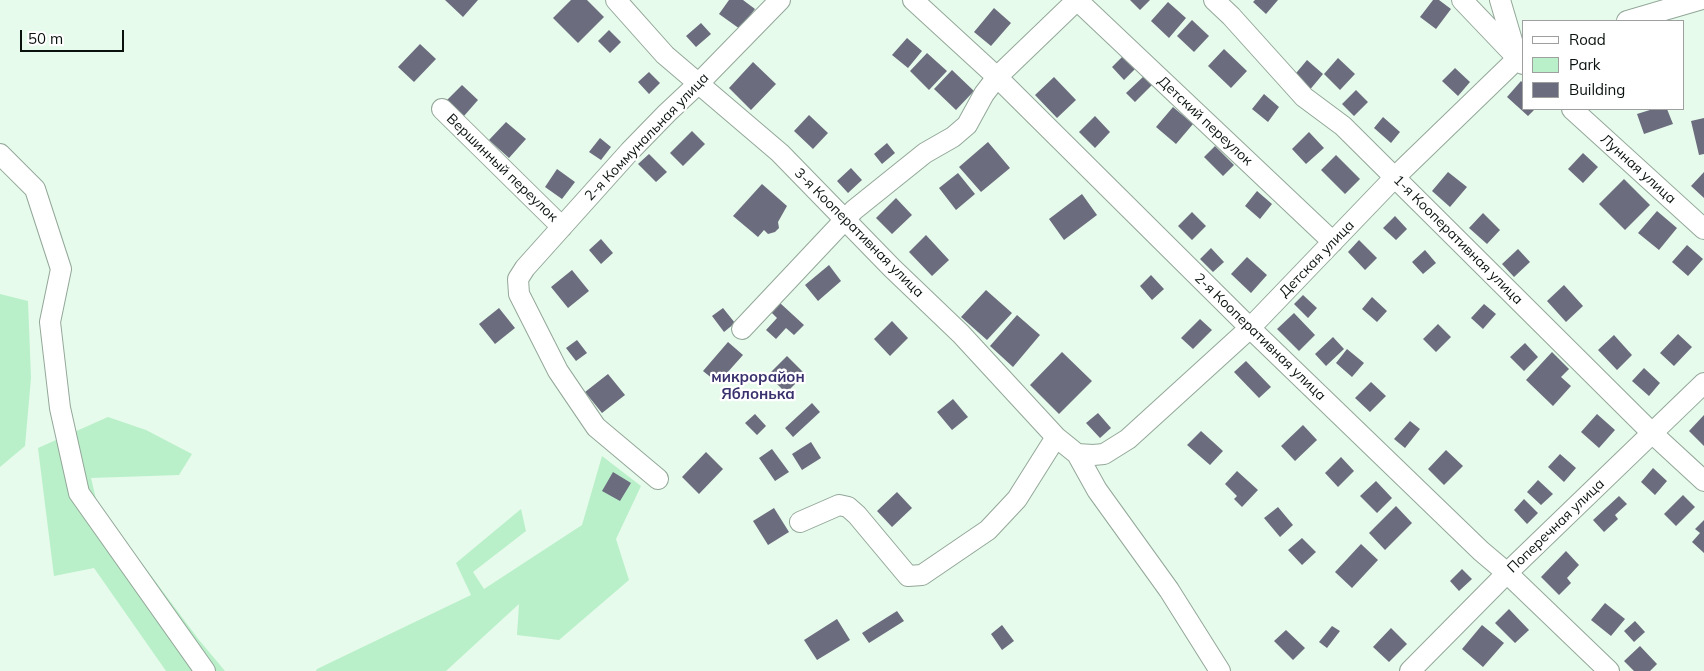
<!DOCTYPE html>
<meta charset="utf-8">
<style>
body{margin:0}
#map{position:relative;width:1704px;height:671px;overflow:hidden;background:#e6fbeb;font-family:Mulish,sans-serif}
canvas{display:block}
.legend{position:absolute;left:1522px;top:20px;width:162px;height:90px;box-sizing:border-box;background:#fff;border:1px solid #9da09e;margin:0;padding:6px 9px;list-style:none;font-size:15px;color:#0a120d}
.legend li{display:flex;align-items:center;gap:10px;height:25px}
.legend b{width:25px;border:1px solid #9da09e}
.scale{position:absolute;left:20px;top:30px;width:104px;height:22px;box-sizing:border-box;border:2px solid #0a120d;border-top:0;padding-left:6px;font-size:15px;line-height:18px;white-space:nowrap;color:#0a120d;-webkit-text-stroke:4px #fff;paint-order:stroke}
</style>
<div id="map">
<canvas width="1704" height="671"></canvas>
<ul class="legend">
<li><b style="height:6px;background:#fff"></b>Road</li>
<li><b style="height:14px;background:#b9f0c9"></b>Park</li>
<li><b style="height:14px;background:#6c6c7f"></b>Building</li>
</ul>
<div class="scale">50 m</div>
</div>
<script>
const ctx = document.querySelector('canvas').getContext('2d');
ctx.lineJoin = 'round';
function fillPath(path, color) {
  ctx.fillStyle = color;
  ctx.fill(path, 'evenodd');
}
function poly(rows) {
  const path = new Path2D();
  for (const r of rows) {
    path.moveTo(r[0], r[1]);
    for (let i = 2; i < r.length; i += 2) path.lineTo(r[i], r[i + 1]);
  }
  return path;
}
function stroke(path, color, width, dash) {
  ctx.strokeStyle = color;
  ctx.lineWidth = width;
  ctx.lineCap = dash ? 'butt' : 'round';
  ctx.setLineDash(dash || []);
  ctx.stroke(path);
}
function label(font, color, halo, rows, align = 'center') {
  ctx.font = font + ' Mulish,sans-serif';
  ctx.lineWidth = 4.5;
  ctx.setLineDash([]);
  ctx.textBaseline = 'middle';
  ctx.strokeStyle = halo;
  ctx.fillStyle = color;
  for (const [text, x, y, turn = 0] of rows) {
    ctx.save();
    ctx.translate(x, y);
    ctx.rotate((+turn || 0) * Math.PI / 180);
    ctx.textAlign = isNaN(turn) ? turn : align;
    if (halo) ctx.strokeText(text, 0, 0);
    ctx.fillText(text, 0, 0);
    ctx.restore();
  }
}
fillPath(poly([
 [0,294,28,301,31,378,25,446,0,467],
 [108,417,146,430,192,454,179,475,91,478,97,503,199,640,225,671,166,671,94,568,54,576,38,448],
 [602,456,641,486,616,539,629,580,559,640,517,635,519,604,446,671,316,671,317,669,471,595,456,563,521,509,526,531,473,572,484,589,582,525]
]), '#b9f0c9');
fillPath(poly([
 [445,0,478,0,463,17],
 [571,0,587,0,604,17,578,43,553,18],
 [729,0,743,0,755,9,740,29,719,14],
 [1130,0,1150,0,1140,10],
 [1255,0,1278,0,1266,14,1253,2],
 [1433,0,1439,0,1451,9,1436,29,1420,17],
 [1168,2,1186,18,1169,38,1151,21],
 [994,8,1011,23,991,46,974,32],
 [1192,20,1209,36,1194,52,1177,36],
 [701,23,711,34,696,47,686,36],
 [609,30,621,42,610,53,598,41],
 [907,38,922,51,908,68,892,55],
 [420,44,436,59,414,82,398,67],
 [1224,49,1247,71,1231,88,1208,66],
 [927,53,947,71,929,90,910,71],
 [1123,56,1136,68,1124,80,1112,67],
 [1338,58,1355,74,1340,90,1324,74],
 [1307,60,1323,74,1308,92,1292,78],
 [753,62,776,84,751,110,729,88],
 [1455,68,1470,82,1458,96,1442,81],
 [952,70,974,91,956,110,934,89],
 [649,72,660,83,649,94,638,82],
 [1144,76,1152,85,1135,102,1126,93],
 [1054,77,1076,100,1057,118,1035,95],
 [1521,81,1523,83,1523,109,1535,109,1528,116,1507,97],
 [462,85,478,100,464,116,447,100],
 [1356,90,1368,102,1354,116,1342,104],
 [1264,94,1279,107,1268,122,1252,109],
 [1173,107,1193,124,1176,144,1156,127],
 [1653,109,1667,109,1673,124,1644,134,1637,114],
 [809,115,828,133,813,149,794,131],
 [1095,116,1110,132,1095,148,1079,132],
 [1383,117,1400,132,1391,143,1374,128],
 [1704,118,1704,154,1699,155,1691,121],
 [506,122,526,139,509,158,489,140],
 [692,131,705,144,683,166,670,153],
 [1309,132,1324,148,1306,164,1292,149],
 [600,138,611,147,601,160,589,152],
 [988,142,1010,168,981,192,959,167],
 [887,143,895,153,882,164,874,154],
 [1215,146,1234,165,1223,176,1204,157],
 [1583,153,1598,167,1583,183,1568,169],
 [649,154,667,172,656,182,638,164],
 [1336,155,1360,179,1345,194,1321,170],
 [851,168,862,180,848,193,837,181],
 [557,169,575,182,562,199,545,187],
 [1448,172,1467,187,1450,207,1432,191],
 [1704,172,1704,198,1691,186],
 [958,173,975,194,956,210,939,188],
 [1624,179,1650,205,1625,230,1599,204],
 [762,184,787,206,778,222,779,228,775,232,768,234,764,230,758,237,733,216],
 [1257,191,1272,204,1260,219,1245,206],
 [1082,194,1097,215,1064,240,1049,219],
 [896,198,912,215,892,234,876,218],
 [1657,211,1677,228,1659,250,1638,233],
 [1192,212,1206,226,1192,240,1178,226],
 [1483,213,1500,230,1487,244,1469,228],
 [1395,216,1407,229,1396,240,1383,228],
 [926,235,949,260,932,276,909,252],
 [601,239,613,253,601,264,589,250],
 [1359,240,1377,258,1365,270,1348,252],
 [1687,245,1703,259,1688,276,1672,262],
 [1211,248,1224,262,1213,272,1200,259],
 [1518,249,1530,262,1514,277,1502,264],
 [1425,250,1436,263,1423,274,1412,262],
 [1247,257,1267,275,1251,293,1231,274],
 [829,265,841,281,818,301,805,285],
 [572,270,589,291,568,308,551,287],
 [1151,275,1164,289,1152,300,1140,286],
 [1564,285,1583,306,1566,322,1547,301],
 [986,290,1012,313,987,340,961,317],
 [1303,295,1317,308,1308,318,1294,304],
 [1372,297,1387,311,1377,322,1362,309],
 [780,303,804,325,794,335,786,328,776,339,766,330,777,318,771,312],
 [1484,304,1496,314,1483,329,1471,318],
 [499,308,515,328,495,344,479,324],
 [723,308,735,323,724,332,712,316],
 [1294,313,1315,335,1299,351,1277,329],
 [1017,315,1040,335,1013,367,990,346],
 [1200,319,1212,330,1193,349,1181,338],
 [892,321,908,338,890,356,874,339],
 [1438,324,1451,337,1436,352,1423,339],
 [1678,334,1692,347,1674,366,1660,353],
 [1614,335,1632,355,1617,370,1598,350],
 [1333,337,1344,349,1326,366,1315,354],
 [577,340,587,353,576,361,566,348],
 [728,342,743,355,718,383,703,371],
 [1525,343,1538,357,1524,371,1510,357],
 [1347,349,1364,363,1352,377,1336,363],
 [1062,352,1092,381,1059,414,1030,385],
 [1552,352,1569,369,1561,377,1571,386,1553,406,1526,380],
 [787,356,805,374,786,393,768,375],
 [1246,361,1271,387,1259,398,1234,372],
 [1644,368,1660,383,1649,396,1632,381],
 [608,374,625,395,602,413,585,392],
 [1371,382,1386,396,1370,412,1355,398],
 [953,399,968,417,952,430,937,412],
 [812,403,820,412,793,437,785,428],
 [1098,413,1111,428,1100,438,1086,423],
 [755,414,766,426,757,435,745,423],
 [1597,414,1615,430,1599,448,1581,432],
 [1704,415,1704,446,1689,431],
 [1410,421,1420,429,1405,448,1394,439],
 [1303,425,1317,440,1295,461,1281,446],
 [1201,431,1223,451,1210,465,1187,445],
 [811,442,821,458,802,470,792,454],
 [772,449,789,472,775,481,759,458],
 [1446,450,1463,466,1444,485,1428,469],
 [706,452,723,469,699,494,682,477],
 [1560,454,1576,468,1564,482,1548,467],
 [1341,457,1354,471,1338,487,1325,473],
 [1653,468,1667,481,1655,495,1641,482],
 [1237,471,1258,490,1242,507,1234,499,1237,496,1225,484],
 [613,472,631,483,620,501,602,491],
 [1538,480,1553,494,1541,505,1527,492],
 [1376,481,1392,498,1377,513,1360,496],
 [897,492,912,508,892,527,877,511],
 [1683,495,1695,507,1676,526,1664,514],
 [1619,496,1627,504,1615,515,1618,519,1604,532,1593,520],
 [1524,499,1538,513,1527,524,1514,510],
 [1396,506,1412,523,1385,550,1369,533],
 [1278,507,1293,525,1280,537,1264,518],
 [774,508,789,532,768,545,753,521],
 [1704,520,1704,553,1692,542,1700,533,1695,529],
 [1302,538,1316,552,1302,565,1288,550],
 [1361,544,1378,560,1352,588,1335,572],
 [1566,551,1579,565,1567,578,1571,583,1559,595,1541,577],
 [1462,569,1472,579,1459,591,1450,581],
 [1605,603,1625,619,1611,636,1591,620],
 [1509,609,1529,630,1515,643,1495,623],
 [897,611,904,621,869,643,862,633],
 [837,619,850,640,817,660,804,640],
 [1635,621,1645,632,1634,642,1624,631],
 [1002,625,1014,641,1002,650,991,634],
 [1482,625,1504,643,1483,667,1462,649],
 [1332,626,1340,631,1327,648,1319,642],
 [1391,628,1407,644,1389,662,1373,647],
 [1286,630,1305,648,1293,660,1274,641],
 [1640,646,1657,664,1650,671,1634,671,1624,661]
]), '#6c6c7f');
const minor = poly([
 [616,0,665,55,780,153,892,268,961,334,1056,437,1077,454,1093,455,1104,454,1128,439,1250,328,1395,177,1517,59,1523,56],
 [913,0,997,77,1250,328,1481,551,1507,573,1609,671],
 [1077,0,1333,242],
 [1214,0,1231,16,1304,97,1343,126,1653,434,1704,481],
 [1462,0,1523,64],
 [1500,0,1516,54],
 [1627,21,1699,0],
 [442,109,562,227],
 [1572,109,1704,229],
 [0,154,35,189,61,269,50,322,60,408,79,493,205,671],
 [742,329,854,210,925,153,953,137,967,125,984,94,997,77,1077,0],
 [1077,454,1097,490,1169,590,1220,671],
 [658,479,596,427,558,371,519,294,518,279,525,268,630,151,667,113,699,83,780,0],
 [800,522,839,505,848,507,857,515,908,576,922,575,988,530,1017,499,1056,437],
 [1410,671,1507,573,1704,383]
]);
stroke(minor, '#93a799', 22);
stroke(minor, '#fff', 20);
label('14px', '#0a120d', '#fff', [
 ["Детский переулок",1205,121,43],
 ["2-я Коммунальная улица",647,137,-46],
 ["Вершинный переулок",502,168,44],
 ["Лунная улица",1638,169,42],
 ["3-я Кооперативная улица",859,233,45],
 ["1-я Кооперативная улица",1458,240,45],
 ["Детская улица",1317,259,-46],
 ["2-я Кооперативная улица",1260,337,44],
 ["Поперечная улица",1556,526,-44]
]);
label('bold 15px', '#38316d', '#fff', [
 ["микрорайон",758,377],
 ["Яблонька",758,394]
]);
</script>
